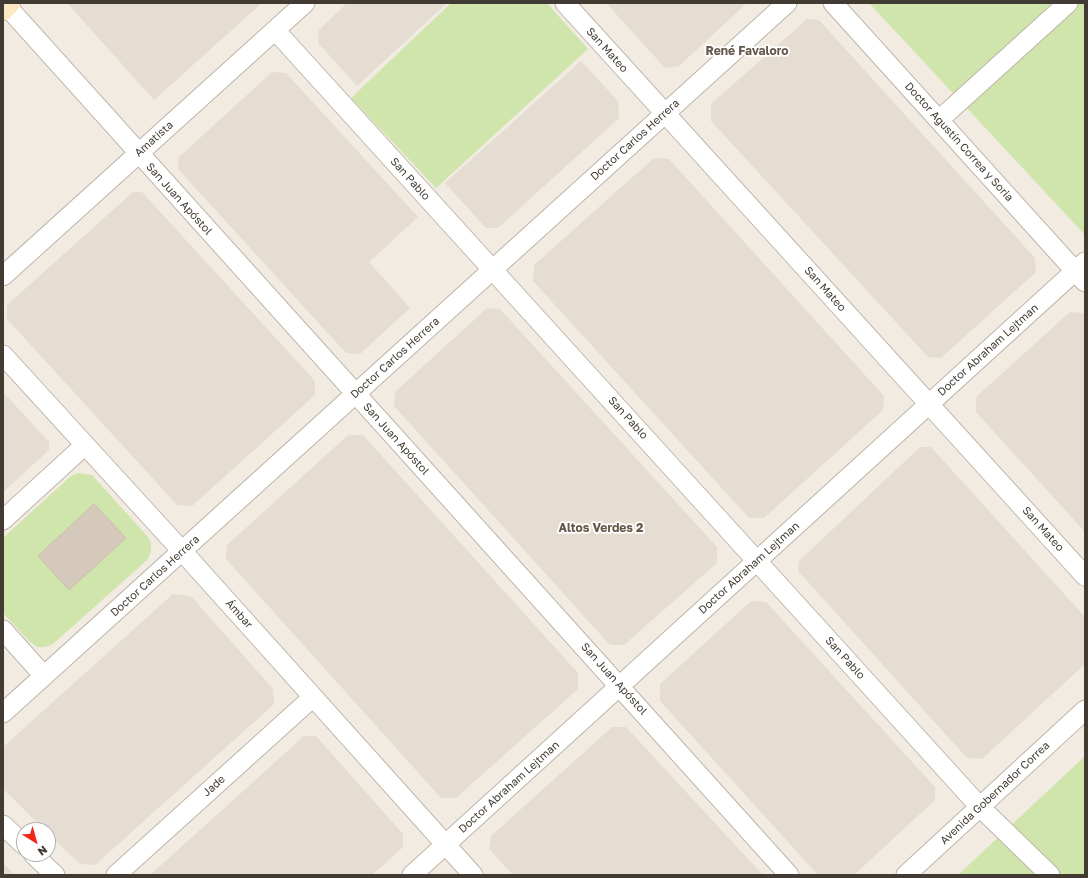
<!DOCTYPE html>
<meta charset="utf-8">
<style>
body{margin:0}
#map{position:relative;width:1088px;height:878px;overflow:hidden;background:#f1ebe2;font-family:"Golos Text",sans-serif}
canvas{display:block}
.frame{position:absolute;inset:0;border:4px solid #423b33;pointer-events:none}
.north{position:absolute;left:16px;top:822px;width:40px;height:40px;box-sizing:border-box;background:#fff;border:1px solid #b3b1ad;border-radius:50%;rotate:143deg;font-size:11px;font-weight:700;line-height:16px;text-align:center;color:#423b33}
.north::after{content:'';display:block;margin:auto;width:14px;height:18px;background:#f42516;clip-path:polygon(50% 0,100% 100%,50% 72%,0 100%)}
</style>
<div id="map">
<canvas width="1088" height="878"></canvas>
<div class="frame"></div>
<div class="north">N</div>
</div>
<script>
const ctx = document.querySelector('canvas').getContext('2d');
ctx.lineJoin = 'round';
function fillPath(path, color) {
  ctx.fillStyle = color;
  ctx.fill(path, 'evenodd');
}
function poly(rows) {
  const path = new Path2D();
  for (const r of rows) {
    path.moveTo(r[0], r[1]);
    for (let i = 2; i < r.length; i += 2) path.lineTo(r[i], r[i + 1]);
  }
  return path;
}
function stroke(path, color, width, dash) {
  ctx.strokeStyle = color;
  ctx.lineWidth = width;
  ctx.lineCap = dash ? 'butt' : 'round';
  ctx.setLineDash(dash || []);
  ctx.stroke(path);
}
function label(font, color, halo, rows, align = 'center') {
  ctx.font = font + ' "Golos Text",sans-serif';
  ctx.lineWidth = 3.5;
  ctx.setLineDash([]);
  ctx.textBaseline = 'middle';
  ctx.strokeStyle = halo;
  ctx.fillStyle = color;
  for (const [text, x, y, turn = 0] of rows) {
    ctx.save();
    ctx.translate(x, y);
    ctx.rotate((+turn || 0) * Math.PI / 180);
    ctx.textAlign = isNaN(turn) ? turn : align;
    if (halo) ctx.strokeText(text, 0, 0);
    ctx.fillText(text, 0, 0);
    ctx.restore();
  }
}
fillPath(poly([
 [67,3,262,3,154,100],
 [347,3,447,3,357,86,318,43,319,30],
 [606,3,747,3,679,66,665,68],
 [807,19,819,20,1035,258,1036,272,941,358,928,357,711,121,711,104],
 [581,61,618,101,619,118,498,228,486,228,445,183],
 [272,72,286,73,418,217,369,262,410,308,360,354,346,353,178,169,179,157],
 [654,158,669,159,884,396,883,410,764,518,749,518,533,281,534,265],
 [133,192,142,192,315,381,315,395,192,506,177,505,7,319,7,305],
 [487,308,500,309,717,547,717,563,624,645,610,645,394,406,395,392],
 [1070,312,1085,313,1085,532,976,412,976,397],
 [3,392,49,442,49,450,3,492],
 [348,435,363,435,578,673,578,689,456,798,441,798,226,559,227,545],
 [920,447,931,447,1085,617,1085,664,982,759,967,758,798,571,799,561],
 [173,594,191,596,273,689,274,704,95,865,80,864,48,833,48,830,45,830,3,789,3,747],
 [751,601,766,602,935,787,935,800,854,875,818,875,660,701,660,684],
 [612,727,626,727,763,875,513,875,489,849,491,836],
 [304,736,316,736,403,834,403,847,372,875,150,875],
 [3,863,15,875,3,875]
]), '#e5ddd1');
fillPath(poly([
 [451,3,547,3,588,49,436,188,351,98],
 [869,3,1085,3,1085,235],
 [78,473,92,475,148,537,151,543,151,552,147,560,53,644,45,647,37,647,29,641,3,613,3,538,71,476],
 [1085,756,1085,875,958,875]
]), '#d0e5ac');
const building = poly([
 [94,504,126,538,69,590,38,556,94,504]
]);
fillPath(building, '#d5c9bb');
stroke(building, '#ccbdac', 1);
const street = poly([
 [4,3,789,875],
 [565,3,1085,576],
 [833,3,1085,282],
 [275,30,980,807,1050,875],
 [939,120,1068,3],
 [3,276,305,3],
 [3,355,182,551,473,875],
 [3,520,85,445],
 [3,630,44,676],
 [3,713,787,3],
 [3,825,24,845],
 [33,854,55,875],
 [116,875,313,697],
 [412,875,1085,262],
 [906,875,1085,710]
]);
const secondary = poly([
 [3,9,9,3]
]);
stroke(street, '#bfb5a9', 21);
stroke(secondary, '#d0bb93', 24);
stroke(street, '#fff', 19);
stroke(secondary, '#fde9c0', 22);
label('11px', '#423b33', '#fff', [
 ["San Mateo",607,50,48],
 ["Amatista",154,139,-42],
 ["Doctor Carlos Herrera",635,140,-42],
 ["Doctor Agustín Correa y Soria",959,142,48],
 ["San Pablo",410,179,48],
 ["San Juan Apóstol",179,199,48],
 ["San Mateo",825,289,48],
 ["Doctor Abraham Lejtman",988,350,-42],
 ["Doctor Carlos Herrera",395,358,-42],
 ["San Pablo",628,418,48],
 ["San Juan Apóstol",396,439,48],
 ["San Mateo",1043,529,48],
 ["Doctor Abraham Lejtman",749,568,-42],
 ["Doctor Carlos Herrera",155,576,-42],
 ["Ámbar",239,614,48],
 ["San Pablo",845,658,48],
 ["San Juan Apóstol",614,679,48],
 ["Jade",214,786,-42],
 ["Doctor Abraham Lejtman",509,787,-42],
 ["Avenida Gobernador Correa",995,793,-43]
]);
label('bold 12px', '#65584b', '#fff', [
 ["René Favaloro",747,51],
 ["Altos Verdes 2",601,528]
]);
</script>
